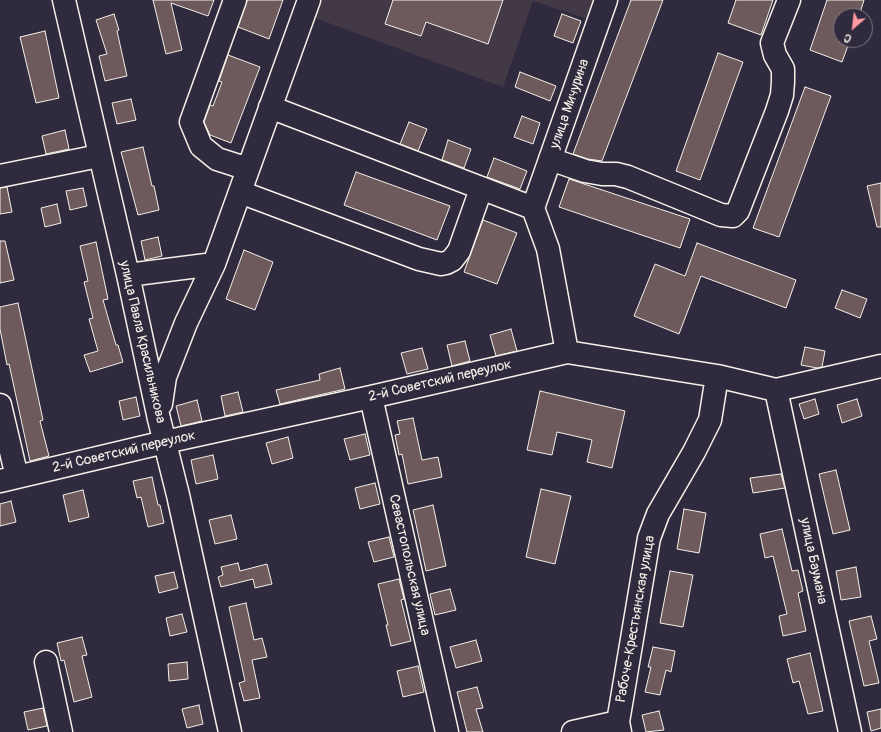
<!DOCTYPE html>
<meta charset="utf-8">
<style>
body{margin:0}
#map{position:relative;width:881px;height:732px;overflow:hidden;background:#2f2a3d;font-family:Pangolin,sans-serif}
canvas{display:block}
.north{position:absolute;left:833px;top:8px;width:40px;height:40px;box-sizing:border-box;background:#2f2a3d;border:1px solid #7e7a81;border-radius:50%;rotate:208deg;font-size:11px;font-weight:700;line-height:16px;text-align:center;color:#f4f1e8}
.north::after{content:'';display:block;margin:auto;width:14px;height:18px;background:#ff9aa2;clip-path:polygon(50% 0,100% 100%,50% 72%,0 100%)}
</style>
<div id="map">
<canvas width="881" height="732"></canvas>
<div class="north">С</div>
</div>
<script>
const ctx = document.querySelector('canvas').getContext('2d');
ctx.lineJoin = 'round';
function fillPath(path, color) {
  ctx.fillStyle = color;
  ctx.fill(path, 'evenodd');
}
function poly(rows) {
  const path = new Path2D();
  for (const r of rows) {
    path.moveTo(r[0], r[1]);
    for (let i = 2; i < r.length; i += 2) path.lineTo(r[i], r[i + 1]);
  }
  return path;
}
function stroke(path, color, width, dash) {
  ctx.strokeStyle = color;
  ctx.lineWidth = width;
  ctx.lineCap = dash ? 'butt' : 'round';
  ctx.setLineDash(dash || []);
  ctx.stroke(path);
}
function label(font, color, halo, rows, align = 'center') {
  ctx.font = font + ' Pangolin,sans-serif';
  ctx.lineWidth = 4;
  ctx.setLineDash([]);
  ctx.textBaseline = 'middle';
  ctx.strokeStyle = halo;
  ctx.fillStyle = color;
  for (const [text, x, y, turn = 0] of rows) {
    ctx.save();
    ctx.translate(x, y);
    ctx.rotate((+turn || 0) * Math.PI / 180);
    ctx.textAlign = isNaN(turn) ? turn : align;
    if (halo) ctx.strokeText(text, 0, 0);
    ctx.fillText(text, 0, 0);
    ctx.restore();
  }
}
fillPath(poly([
 [321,0,597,0,590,20,533,1,503,87,315,18]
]), '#423846');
const building = poly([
 [153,0,214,0,208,16,171,3,182,50,166,54,153,0],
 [247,0,283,0,269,39,238,27,247,0],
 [393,0,503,0,488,44,426,22,421,36,385,24,393,0],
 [631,0,663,0,602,161,588,159,573,154,631,0],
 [736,0,773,0,761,35,728,23,736,0],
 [827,0,864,0,859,16,841,16,841,40,850,40,842,62,810,50,827,0],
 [114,14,119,30,117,31,127,76,105,81,99,56,107,54,96,20,114,14],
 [562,14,581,21,573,43,554,36,562,14],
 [45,31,59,98,36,103,20,37,45,31],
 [718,53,743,62,700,180,676,171,718,53],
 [228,55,260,67,231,143,210,135,204,122,210,105,213,106,222,82,219,81,228,55],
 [520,72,556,86,550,101,515,87,520,72],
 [805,87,831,96,779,237,753,228,805,87],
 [131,99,136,120,117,124,112,103,131,99],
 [522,116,540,123,533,144,514,137,522,116],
 [409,122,427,129,418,151,400,144,409,122],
 [65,130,69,149,46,154,42,136,65,130],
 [448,140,471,149,464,168,442,160,448,140],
 [143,147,152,186,154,186,159,210,138,215,121,152,143,147],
 [494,158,527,171,520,189,487,177,494,158],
 [356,172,450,206,437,240,344,205,356,172],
 [569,179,690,219,680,248,559,207,569,179],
 [881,183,881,227,877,227,867,186,881,183],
 [7,187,12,212,0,214,0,188,7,187],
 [83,188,87,206,70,210,66,191,83,188],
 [57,204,61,223,45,227,41,208,57,204],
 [483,220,517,233,497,284,464,272,483,220],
 [158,237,162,256,145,260,141,241,158,237],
 [0,241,5,241,14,280,0,283,0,241],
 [96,242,108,299,103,300,116,345,118,345,123,362,90,372,84,355,98,351,89,319,93,318,84,282,88,281,80,246,96,242],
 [697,243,796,280,786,308,701,276,679,334,634,316,655,264,685,276,697,243],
 [244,250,273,262,255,310,226,299,244,250],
 [842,290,867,299,860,318,835,308,842,290],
 [18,303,43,420,40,421,49,456,30,461,9,364,7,365,0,329,0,307,18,303],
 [511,329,517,351,496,356,490,335,511,329],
 [465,341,470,361,452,366,447,345,465,341],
 [805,347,825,351,822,367,817,368,801,365,805,347],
 [422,348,428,369,407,374,401,353,422,348],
 [340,368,345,389,280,404,276,390,320,380,319,374,340,368],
 [540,391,625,411,612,468,587,462,592,440,557,432,552,455,527,450,540,391],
 [238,392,243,412,225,416,221,396,238,392],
 [136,397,140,416,123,420,119,401,136,397],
 [815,399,819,414,804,419,799,404,815,399],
 [857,399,862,416,842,423,837,405,857,399],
 [197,400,202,421,181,426,176,406,197,400],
 [413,418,422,460,438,457,442,477,408,484,402,454,399,455,395,435,400,434,397,421,413,418],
 [365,434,370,455,350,460,344,439,365,434],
 [288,437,293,458,272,464,266,443,288,437],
 [213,455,218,479,196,484,191,460,213,455],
 [836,470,850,530,833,534,819,474,836,470],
 [781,474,785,488,753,493,750,478,781,474],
 [152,477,158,505,160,505,164,523,148,527,141,497,137,498,133,481,152,477],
 [375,483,380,504,360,509,355,488,375,483],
 [541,489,571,496,555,564,526,557,541,489],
 [83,490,89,517,69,522,63,495,83,490],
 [11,501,16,522,0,526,0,504,11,501],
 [433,505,446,566,426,571,413,510,433,505],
 [684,509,706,513,699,553,677,549,684,509],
 [231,515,237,539,215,544,209,520,231,515],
 [782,529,792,571,798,570,803,591,798,593,806,631,783,636,779,616,787,614,773,556,765,558,760,534,782,529],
 [389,537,394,557,374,562,368,542,389,537],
 [238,563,240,571,267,564,272,584,255,588,253,579,221,587,218,577,223,575,221,567,238,563],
 [856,567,861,597,841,600,836,571,856,567],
 [670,571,693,575,683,627,660,623,670,571],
 [174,572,178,588,159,593,155,576,174,572],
 [399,579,404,599,401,600,411,641,391,646,386,625,388,625,378,584,399,579],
 [450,589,456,610,435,615,430,594,450,589],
 [246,603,254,640,262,638,267,657,252,660,260,698,244,701,239,683,245,681,229,607,246,603],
 [182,614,187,632,170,636,166,618,182,614],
 [871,616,877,639,869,641,879,683,864,686,849,621,871,616],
 [82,637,87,655,82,656,92,697,74,702,64,660,61,661,57,643,82,637],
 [476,640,482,661,456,668,450,647,476,640],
 [653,647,675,651,671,672,666,670,660,695,645,692,651,667,648,667,653,647],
 [810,653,823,711,808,714,799,681,793,683,787,659,810,653],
 [187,662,188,679,169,681,168,664,187,662],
 [418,666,424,692,403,697,397,671,418,666],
 [477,687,483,708,476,709,483,732,467,732,457,692,477,687],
 [199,705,203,724,187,728,182,709,199,705],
 [43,708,47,726,28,730,24,712,43,708],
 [881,709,881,728,871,731,867,712,881,709],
 [659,711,664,730,646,732,642,715,659,711]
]);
fillPath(building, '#6e5a5c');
stroke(building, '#f4f1e8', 1);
const minor = poly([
 [64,0,128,275,159,419,178,495,230,732],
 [235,0,191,122,201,146,217,159,248,169],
 [270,107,533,208,548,249,567,352],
 [550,159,585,171,602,174,616,174,628,177,721,215,733,216,738,211,777,111,782,95,783,82,783,69,775,55,772,43,789,0],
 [0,176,99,156],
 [240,192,419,259,441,264,446,263,452,260,459,251,481,189],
 [533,208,606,0],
 [128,275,214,264],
 [776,390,850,732],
 [371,397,447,732],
 [161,404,165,377,186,323,214,264,309,0],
 [0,405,17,477],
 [0,481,165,442,371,397,567,352,717,376,776,390,881,366],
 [46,662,61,732],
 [573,732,618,722],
 [620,732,618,722,649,538,658,514,694,452,710,420,717,376]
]);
stroke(minor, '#f4f1e8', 25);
stroke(minor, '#2f2a3d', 22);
label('14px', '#f4f1e8', '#2f2a3d', [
 ["улица Мичурина",570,104,-71],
 ["улица Павла Красильникова",142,342,77],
 ["2-й Советский переулок",440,381,-13],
 ["2-й Советский переулок",124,452,-13],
 ["улица Баумана",813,561,78],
 ["Севастопольская улица",409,565,77],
 ["Рабоче-Крестьянская улица",636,619,-80]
]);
</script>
